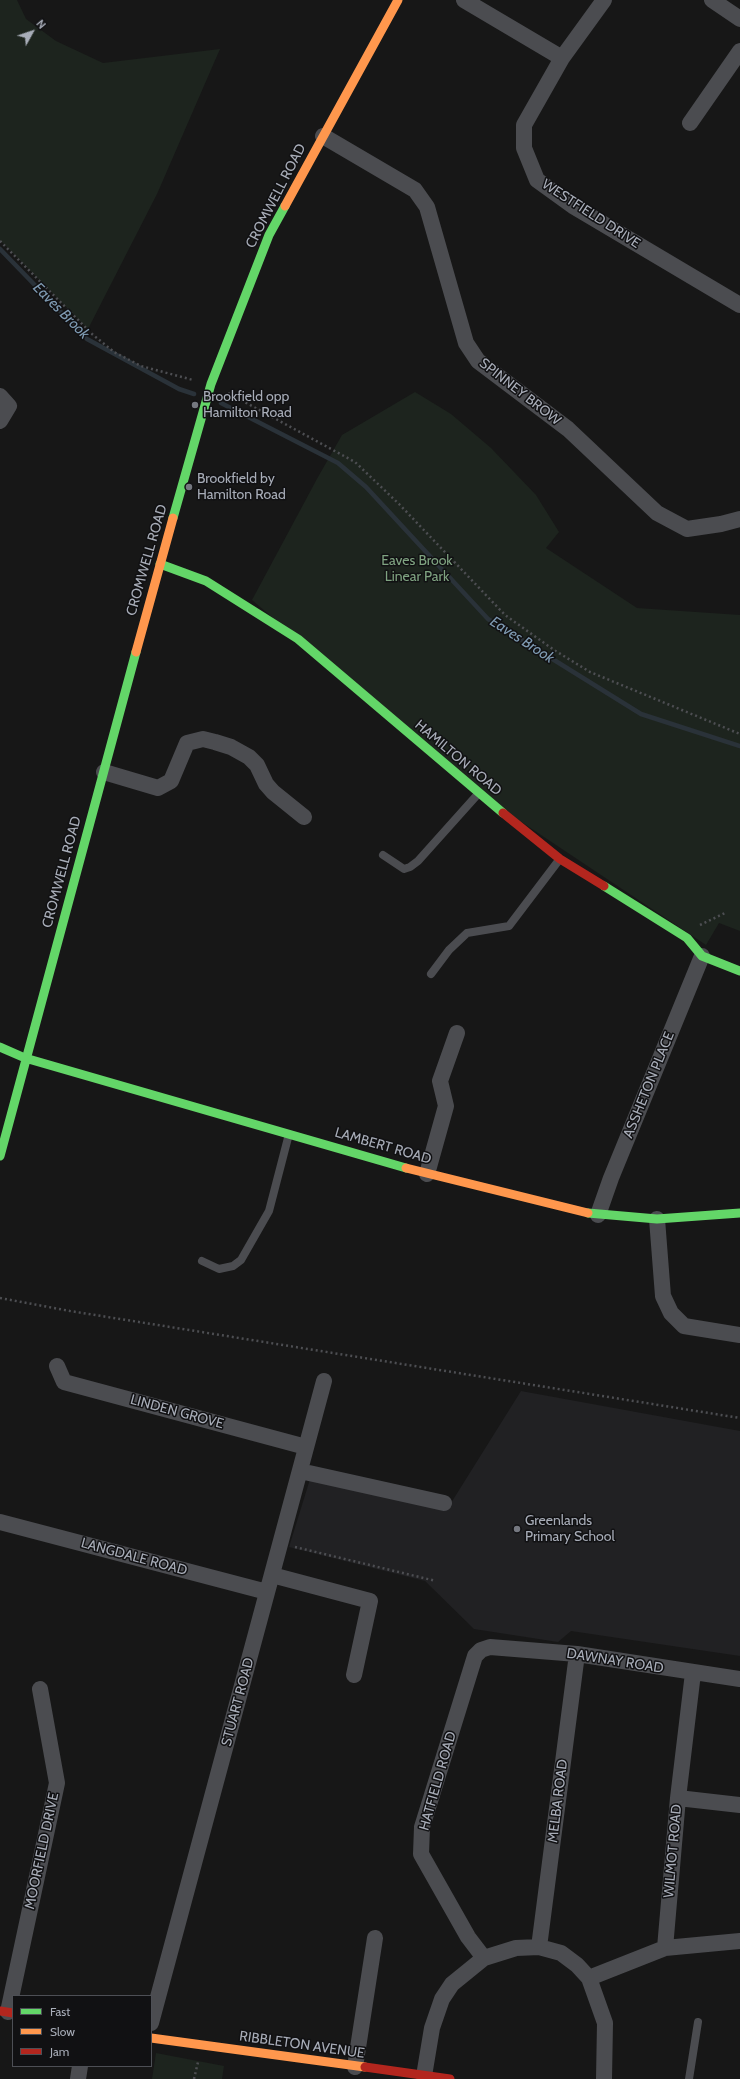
<!DOCTYPE html>
<style>
body{margin:0}
#map{position:relative;width:740px;height:2079px;overflow:hidden;background:#171717;font-family:Cabin,sans-serif}
canvas{display:block}
.legend{position:absolute;left:12px;top:1995px;width:140px;height:72px;box-sizing:border-box;background:#111113;border:1px solid #4d4f55;margin:0;padding:5px 7px;list-style:none;font-size:12px;color:#a8adb8}
.legend li{display:flex;align-items:center;gap:8px;height:20px}
.legend b{width:20px;border:1px solid #4d4f55}
.north{position:absolute;left:12px;top:12px;width:40px;height:40px;-webkit-text-stroke:3px #111113;paint-order:stroke;rotate:50deg;font-size:11px;font-weight:700;line-height:16px;text-align:center;color:#a8adb8}
.north::after{content:'';display:block;margin:auto;width:14px;height:18px;background:#a8adb8;clip-path:polygon(50% 0,100% 100%,50% 72%,0 100%)}
</style>
<div id="map">
<canvas width="740" height="2079"></canvas>
<ul class="legend">
<li><b style="height:5px;background:#63d668"></b>Fast</li>
<li><b style="height:5px;background:#ff974d"></b>Slow</li>
<li><b style="height:5px;background:#b3261e"></b>Jam</li>
</ul>
<div class="north">N</div>
</div>
<script>
const ctx = document.querySelector('canvas').getContext('2d');
ctx.lineJoin = 'round';
function fillPath(path, color) {
  ctx.fillStyle = color;
  ctx.fill(path, 'evenodd');
}
function poly(rows) {
  const path = new Path2D();
  for (const r of rows) {
    path.moveTo(r[0], r[1]);
    for (let i = 2; i < r.length; i += 2) path.lineTo(r[i], r[i + 1]);
  }
  return path;
}
function stroke(path, color, width, dash) {
  ctx.strokeStyle = color;
  ctx.lineWidth = width;
  ctx.lineCap = dash ? 'butt' : 'round';
  ctx.setLineDash(dash || []);
  ctx.stroke(path);
}
function label(font, color, halo, rows, align = 'center') {
  ctx.font = font + ' Cabin,sans-serif';
  ctx.lineWidth = 3;
  ctx.setLineDash([]);
  ctx.textBaseline = 'middle';
  ctx.strokeStyle = halo;
  ctx.fillStyle = color;
  for (const [text, x, y, turn = 0] of rows) {
    ctx.save();
    ctx.translate(x, y);
    ctx.rotate((+turn || 0) * Math.PI / 180);
    ctx.textAlign = isNaN(turn) ? turn : align;
    if (halo) ctx.strokeText(text, 0, 0);
    ctx.fillText(text, 0, 0);
    ctx.restore();
  }
}
fillPath(poly([
 [521,1391,740,1431,740,1656,571,1631,558,1642,474,1629,425,1581,289,1547,311,1476,446,1511]
]), '#212123');
fillPath(poly([
 [0,0,17,0,26,19,56,41,103,63,220,49,157,194,88,329,0,240],
 [415,392,451,414,491,448,536,495,559,532,546,548,637,608,740,615,740,931,719,923,706,945,478,793,252,600,318,477,342,435],
 [156,2053,224,2066,222,2079,152,2079]
]), '#1d241e');
stroke(poly([
 [0,249,87,339,179,389,194,394],
 [221,403,338,463,366,487,488,619,641,714,740,746]
]), '#2a3239', 4.5);
stroke(poly([
 [0,241,92,334,114,352,141,366,193,380],
 [228,393,355,462,399,504,505,615,554,650,590,672,740,734],
 [700,925,725,913],
 [0,1298,70,1311,740,1418],
 [295,1547,436,1581],
 [194,2079,198,2062]
]), '#4d4e52', 2.5, [2, 3]);
stroke(poly([
 [383,855,404,869,410,867,418,861,478,794],
 [431,974,449,950,467,933,509,926,559,860],
 [202,1261,219,1269,233,1266,241,1260,269,1211,289,1134],
 [689,2079,698,2022]
]), '#4b4c50', 8);
stroke(poly([
 [464,0,562,58],
 [604,0,562,58,524,125,524,148,537,180,573,206,740,305],
 [712,0,740,19],
 [690,123,740,51],
 [323,136,415,190,427,207,466,343,478,361,568,429,657,513,687,529,721,524,740,519],
 [0,396,9,406,0,421],
 [104,772,158,788,171,781,187,743,203,739,215,742,231,747,249,757,257,765,266,784,273,792,304,817],
 [427,1174,446,1106,440,1081,457,1033],
 [598,1215,611,1178,702,956],
 [657,1219,663,1296,671,1313,684,1326,740,1335],
 [57,1366,64,1382,306,1447],
 [300,1471,444,1503],
 [0,1522,267,1592],
 [272,1575,370,1601,354,1675],
 [678,1798,740,1805],
 [539,1947,577,1654],
 [665,1948,740,1941],
 [484,1958,468,1937,421,1854,422,1827,475,1656,481,1650,490,1647,577,1654,740,1679],
 [589,1978,665,1948,678,1798,693,1673],
 [8,2012,57,1783,40,1689],
 [151,2023,324,1381],
 [355,2067,375,1938],
 [424,2076,432,2028,442,1999,452,1984,484,1958,516,1948,539,1947,561,1953,577,1965,589,1978,605,2023,604,2079],
 [78,2079,80,2066]
]), '#4b4c50', 16);
stroke(poly([
 [173,518,211,384,269,235,285,206],
 [160,564,206,581,298,639,503,813],
 [604,886,687,938,702,956,740,971],
 [0,1047,25,1058,406,1168],
 [0,1156,136,652],
 [588,1213,657,1219,740,1213]
]), '#63d668', 9);
stroke(poly([
 [285,206,398,0],
 [136,652,173,518],
 [406,1168,588,1213],
 [151,2038,365,2067]
]), '#ff974d', 9);
stroke(poly([
 [503,813,560,859,604,886],
 [0,2011,13,2013],
 [365,2067,450,2079]
]), '#b3261e', 9);
for (const [x, y, r, color] of [
 [195,405,4,"#757880"],
 [189,487,4,"#757880"],
 [517,1529,4,"#757880"]
]) {
  const dot = new Path2D();
  dot.arc(x, y, r, 0, 2 * Math.PI);
  ctx.fillStyle = color;
  ctx.fill(dot);
  stroke(dot, '#111113', 1.5);
}
label('14px', '#a8adb8', '#111113', [
 ["CROMWELL ROAD",276,196,-63],
 ["WESTFIELD DRIVE",591,214,33],
 ["SPINNEY BROW",520,392,38],
 ["CROMWELL ROAD",147,560,-74],
 ["HAMILTON ROAD",458,758,40],
 ["CROMWELL ROAD",62,872,-75],
 ["ASSHETON PLACE",649,1085,-68],
 ["LAMBERT ROAD",383,1146,16],
 ["LINDEN GROVE",177,1412,15],
 ["LANGDALE ROAD",134,1557,15],
 ["DAWNAY ROAD",615,1661,9],
 ["STUART ROAD",238,1702,-75],
 ["HATFIELD ROAD",438,1781,-74],
 ["MELBA ROAD",558,1801,-83],
 ["MOORFIELD DRIVE",42,1851,-78],
 ["WILMOT ROAD",673,1851,-85],
 ["RIBBLETON AVENUE",302,2045,8]
]);
label('14px', '#a8adb8', '#111113', [
 ["Brookfield opp",203,397],
 ["Hamilton Road",203,413],
 ["Brookfield by",197,479],
 ["Hamilton Road",197,495],
 ["Greenlands",525,1521],
 ["Primary School",525,1537]
], 'left');
label('14px', '#7fa381', '#111113', [
 ["Eaves Brook",417,561],
 ["Linear Park",417,577]
]);
label('italic 15px', '#7f9bb3', '#111113', [
 ["Eaves Brook",61,311,45],
 ["Eaves Brook",522,640,33]
]);
</script>
